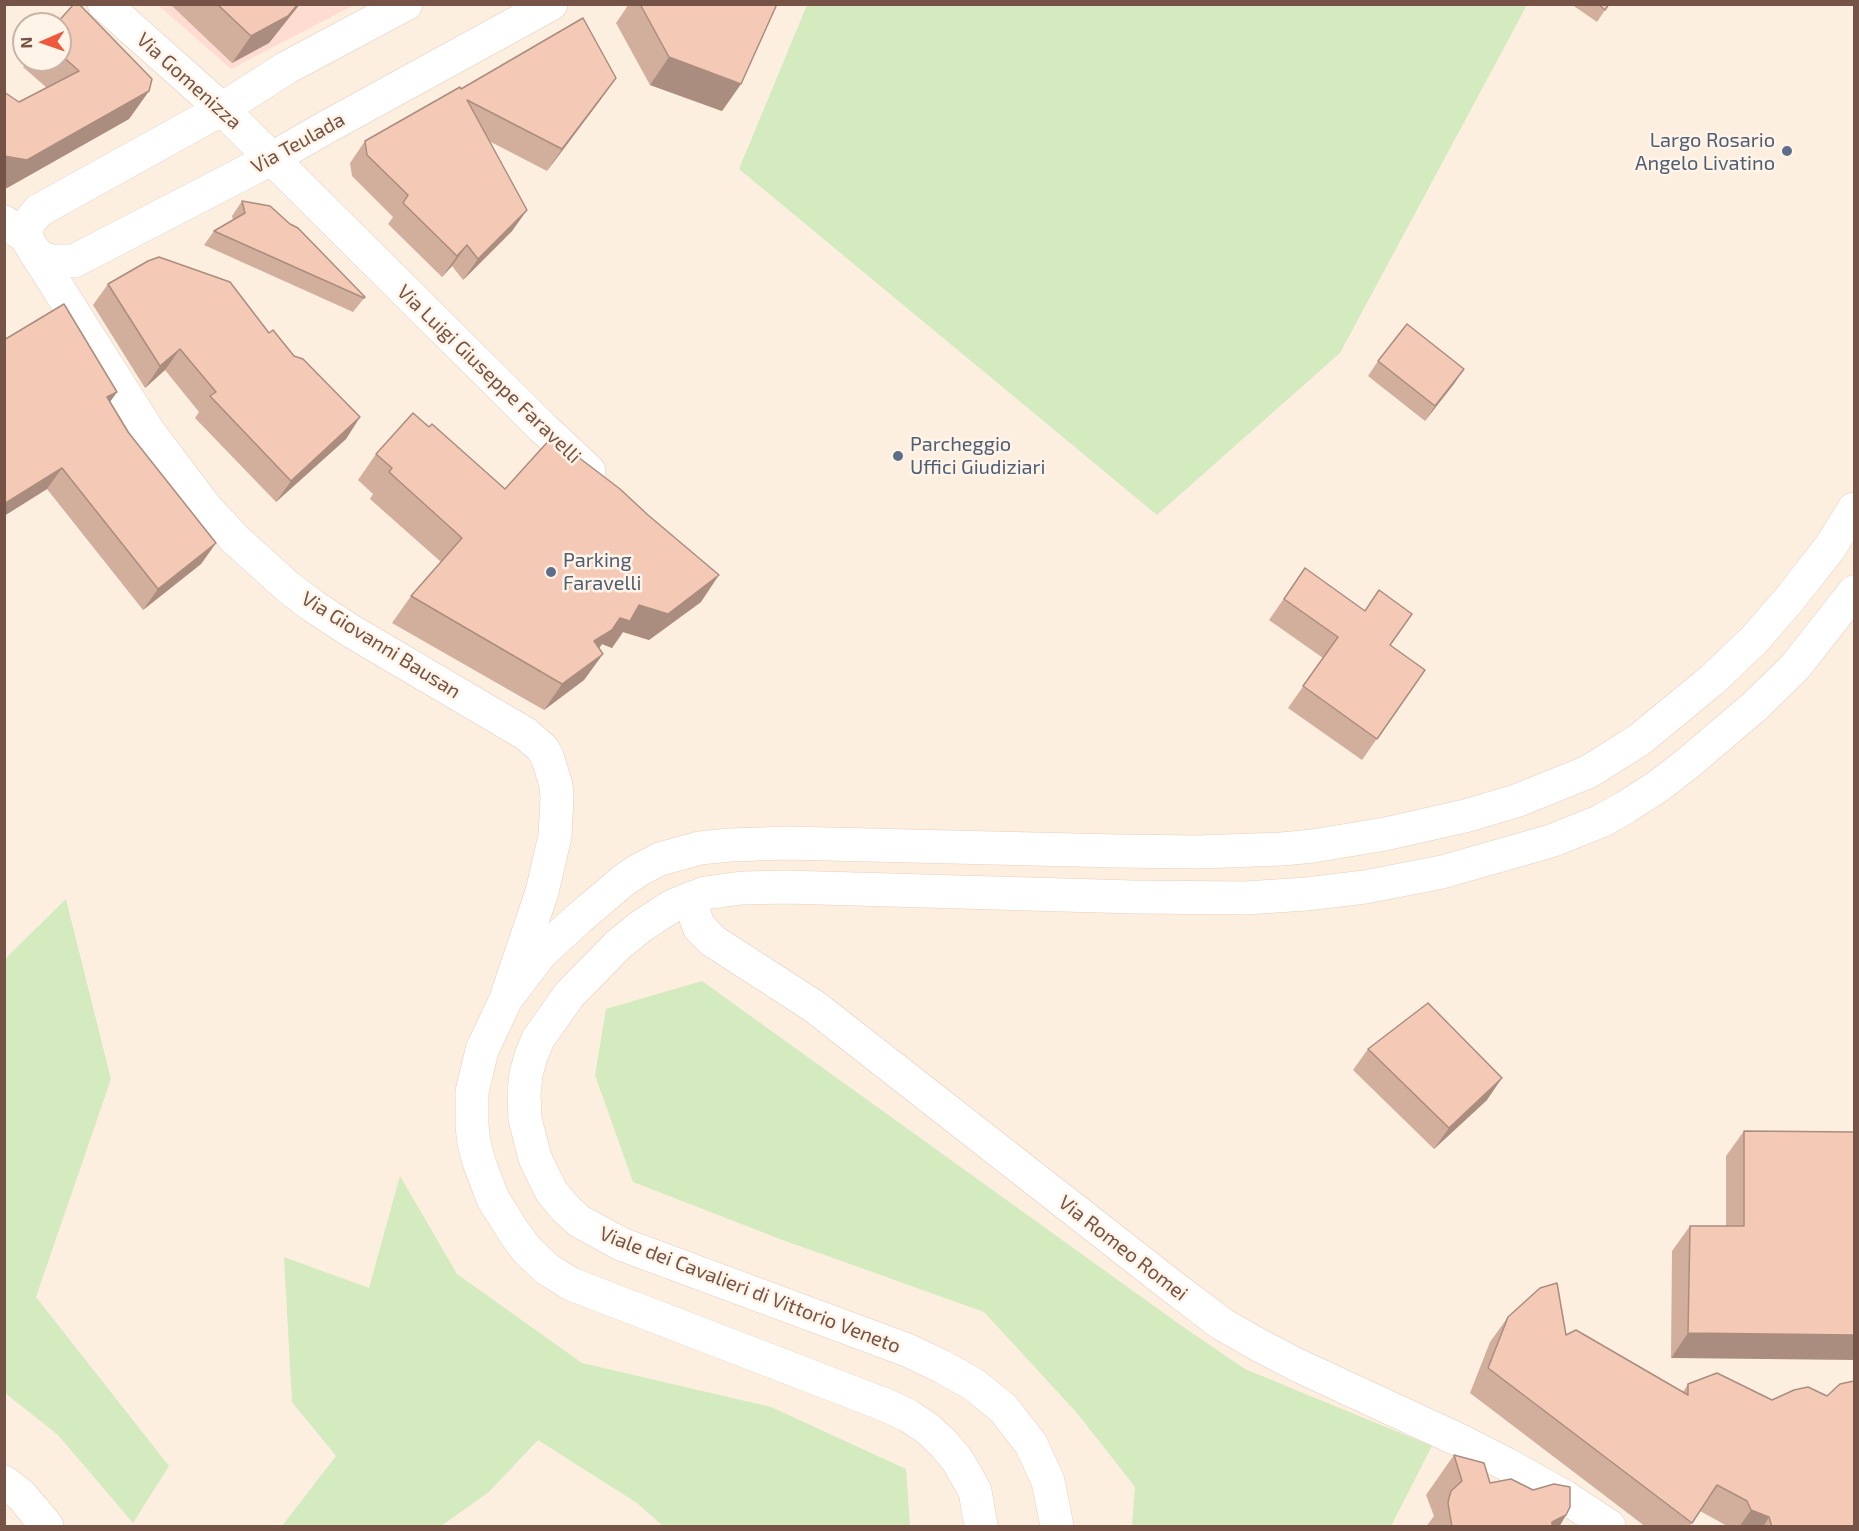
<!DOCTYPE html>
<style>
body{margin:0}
#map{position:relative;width:1859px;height:1531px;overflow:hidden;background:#fdefdf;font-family:"Exo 2",sans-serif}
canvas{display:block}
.frame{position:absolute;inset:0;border:6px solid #755346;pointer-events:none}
.north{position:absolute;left:12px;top:12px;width:60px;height:60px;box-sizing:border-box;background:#fff4e7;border:2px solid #c8b4a7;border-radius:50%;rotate:268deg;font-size:16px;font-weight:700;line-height:24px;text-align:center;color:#755346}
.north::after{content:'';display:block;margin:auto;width:21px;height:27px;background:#ee583d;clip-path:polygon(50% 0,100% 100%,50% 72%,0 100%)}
</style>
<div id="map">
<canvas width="1859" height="1531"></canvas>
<div class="frame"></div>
<div class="north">N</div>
</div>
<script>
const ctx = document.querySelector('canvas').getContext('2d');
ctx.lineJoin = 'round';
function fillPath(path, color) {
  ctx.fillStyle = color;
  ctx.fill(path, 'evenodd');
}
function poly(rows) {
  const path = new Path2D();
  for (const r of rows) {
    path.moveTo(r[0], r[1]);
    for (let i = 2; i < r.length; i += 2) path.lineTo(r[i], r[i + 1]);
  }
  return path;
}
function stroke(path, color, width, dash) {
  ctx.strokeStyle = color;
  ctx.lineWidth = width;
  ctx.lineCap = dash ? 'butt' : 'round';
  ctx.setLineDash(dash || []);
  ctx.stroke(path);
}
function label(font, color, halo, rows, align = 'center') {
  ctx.font = font + ' "Exo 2",sans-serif';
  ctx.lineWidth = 5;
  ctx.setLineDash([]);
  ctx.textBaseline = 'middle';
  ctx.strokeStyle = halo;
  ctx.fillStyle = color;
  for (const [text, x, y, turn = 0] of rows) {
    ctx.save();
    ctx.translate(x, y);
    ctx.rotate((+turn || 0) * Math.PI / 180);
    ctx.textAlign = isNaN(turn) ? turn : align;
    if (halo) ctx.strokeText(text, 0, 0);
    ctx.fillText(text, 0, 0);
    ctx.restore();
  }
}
fillPath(poly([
 [158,5,354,5,231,69]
]), '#fedcd2');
fillPath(poly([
 [807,5,807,4,1527,5,1340,353,1157,515,739,169],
 [66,899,111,1079,36,1297,169,1466,133,1523,58,1435,5,1393,5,959],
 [702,981,1179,1324,1245,1369,1432,1446,1391,1526,1132,1526,1135,1487,1077,1413,984,1312,780,1239,633,1182,595,1075,606,1009],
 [400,1176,457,1274,582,1363,771,1407,906,1469,910,1526,663,1526,637,1503,538,1440,489,1492,441,1526,282,1526,336,1456,292,1402,284,1257,369,1288]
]), '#d3ebbe');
const minor = poly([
 [104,4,222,109,543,428,589,471],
 [4,222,25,236,151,435,207,509,236,540,288,587,313,606,351,631,526,734,543,749,548,759,556,785,557,798,555,836,542,892,508,992],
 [25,236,28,224,38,211,222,109,286,68,406,4],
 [40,258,53,261,74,261,271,159,323,129,551,4],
 [689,899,699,927,713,941,815,1007,1173,1287,1222,1324,1257,1344,1297,1365,1459,1440,1506,1464,1565,1497,1609,1526]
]);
const secondary = poly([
 [4,1482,21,1495,47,1526],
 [981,1526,975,1491,958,1461,944,1444,928,1429,909,1416,888,1406,571,1284,547,1269,527,1250,515,1234,493,1199,479,1162,474,1143,472,1126,472,1092,482,1050,506,999,541,953,578,919,624,880,639,870,660,859,700,848,730,845,788,843,1117,851,1199,852,1282,849,1313,846,1385,834,1465,816,1516,801,1588,772,1620,752,1639,740,1712,680,1754,640,1792,596,1831,546,1854,509],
 [1057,1526,1048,1481,1031,1444,1003,1408,973,1384,941,1366,907,1350,621,1244,579,1221,565,1208,551,1191,535,1158,525,1119,524,1094,526,1074,531,1056,538,1039,569,995,618,945,640,927,672,906,705,893,742,888,786,887,1134,897,1246,898,1306,894,1365,887,1442,872,1551,841,1601,821,1626,807,1657,787,1687,764,1754,707,1795,667,1854,592]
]);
stroke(minor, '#e2cbbb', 34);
stroke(secondary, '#e9cdbb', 34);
stroke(minor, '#fff', 33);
stroke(secondary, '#fff', 33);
fillPath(poly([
 [170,4,300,4,269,43,232,63],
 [629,4,777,4,741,84,722,111,650,85,616,23],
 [1571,4,1609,4,1597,22],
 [60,24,149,91,129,119,7,188,19,102,47,88,23,67,28,60,60,60],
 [616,78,601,99,547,171,489,141,527,210,512,231,463,280,452,266,442,277,388,224,393,217,352,176,350,163,365,141,461,89],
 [242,201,365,297,353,312,204,245,214,231,233,220,232,216],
 [108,284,269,333,360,417,346,439,276,502,195,418,199,412,165,370,145,388,93,305],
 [1378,361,1464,369,1425,421,1368,376],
 [117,392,110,402,128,432,216,543,201,564,143,610,47,489,4,516],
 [429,427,505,489,701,602,649,640,623,632,612,648,602,644,599,648,603,654,584,680,544,710,392,623,411,596,441,562,370,499,373,494,358,480,376,454],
 [1305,568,1390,645,1425,670,1362,760,1288,708,1323,658,1269,620],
 [1368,1049,1487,1100,1434,1149,1353,1070],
 [1744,1131,1854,1132,1671,1358,1672,1251,1690,1226,1726,1226,1726,1156],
 [1508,1317,1566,1335,1683,1392,1688,1384,1854,1527,1729,1527,1700,1511,1689,1527,1646,1527,1470,1393,1490,1342],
 [1454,1455,1490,1483,1566,1515,1559,1527,1426,1527,1434,1516,1426,1495]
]), '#d2ae9d');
fillPath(poly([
 [298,4,300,4,269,43,232,63,251,36],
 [669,57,741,84,722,111,650,85],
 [616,78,601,99,547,171,562,149],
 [149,91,129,119,7,188,4,188,4,156],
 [527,210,512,231,463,280,478,259],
 [467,245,452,266,442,277,457,256],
 [180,349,165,370,145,388,160,366],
 [1464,369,1454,384,1425,421,1435,406],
 [117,392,102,413,107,397],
 [360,417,346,439,276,502,291,481],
 [62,468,47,489,4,516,4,504],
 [216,543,201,564,143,610,158,589],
 [719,575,701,602,649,640,623,632,612,648,602,644,594,656,594,641,620,618,639,605],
 [603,654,584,680,544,710,562,684],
 [1502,1078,1487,1100,1434,1149,1449,1128],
 [1688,1333,1854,1335,1854,1360,1671,1358],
 [1751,1510,1769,1517,1763,1527,1739,1527],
 [1566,1515,1559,1527,1549,1527,1552,1522]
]), '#ab8d7f');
const building = poly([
 [74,4,79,4,152,79,149,91,27,160,4,156,4,92,19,102,79,71,60,54,60,24,56,24,74,4],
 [217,4,298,4,288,16,251,36,217,4],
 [640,4,777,4,741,84,669,57,640,4],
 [1598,4,1609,4,1605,10,1598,4],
 [583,18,616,78,562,149,467,100,527,210,478,259,467,245,457,256,403,203,408,195,367,155,365,141,460,87,461,89,583,18],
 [242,201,270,206,290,224,298,228,365,297,364,298,214,231,245,213,242,201],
 [159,257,230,282,269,333,273,330,294,356,303,359,360,417,291,481,210,396,216,392,180,349,160,366,108,284,148,261,159,257],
 [64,304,117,392,107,397,128,432,216,543,158,589,62,468,4,504,4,340,64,304],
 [1407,324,1464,369,1435,406,1378,361,1407,324],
 [413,413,429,427,432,424,505,489,552,437,620,489,648,515,719,575,668,614,639,605,630,621,620,618,612,630,594,641,603,654,562,684,411,596,462,538,389,472,392,468,376,454,413,413],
 [1305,568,1365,611,1379,590,1412,614,1390,645,1425,670,1377,739,1303,686,1338,637,1284,599,1305,568],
 [1428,1003,1502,1078,1449,1128,1368,1049,1428,1003],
 [1744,1131,1854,1132,1854,1335,1688,1333,1690,1226,1744,1226,1744,1131],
 [1557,1283,1566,1335,1576,1330,1688,1395,1688,1384,1717,1373,1772,1400,1794,1390,1808,1387,1827,1396,1840,1384,1854,1381,1854,1527,1772,1527,1769,1517,1751,1510,1747,1501,1717,1485,1692,1523,1488,1368,1508,1317,1540,1288,1557,1283],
 [1454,1455,1484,1463,1490,1483,1511,1479,1533,1490,1554,1484,1570,1487,1570,1507,1566,1515,1552,1522,1552,1527,1452,1527,1448,1503,1449,1498,1451,1491,1462,1481,1454,1455]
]);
fillPath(building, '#f4cab6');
stroke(building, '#ab8d7f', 1.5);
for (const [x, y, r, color] of [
 [1787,151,6,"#5c6f8a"],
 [898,456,6,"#5c6f8a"],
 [551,572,6,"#5c6f8a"]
]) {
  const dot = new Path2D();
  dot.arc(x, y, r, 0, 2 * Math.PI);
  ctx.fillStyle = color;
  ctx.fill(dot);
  stroke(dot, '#fff4e7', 2);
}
label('20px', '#755346', '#fff4e7', [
 ["Via Gomenizza",189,81,42],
 ["Via Teulada",298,143,-29],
 ["Via Luigi Giuseppe Faravelli",489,374,44],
 ["Via Giovanni Bausan",381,645,32],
 ["Via Romeo Romei",1123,1248,38],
 ["Viale dei Cavalieri di Vittorio Veneto",750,1290,21]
]);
label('20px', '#4e5e75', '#fff4e7', [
 ["Largo Rosario",1775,140,"right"],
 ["Angelo Livatino",1775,163,"right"],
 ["Parcheggio",910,444],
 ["Uffici Giudiziari",910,467],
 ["Parking",563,560],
 ["Faravelli",563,583]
], 'left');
</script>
